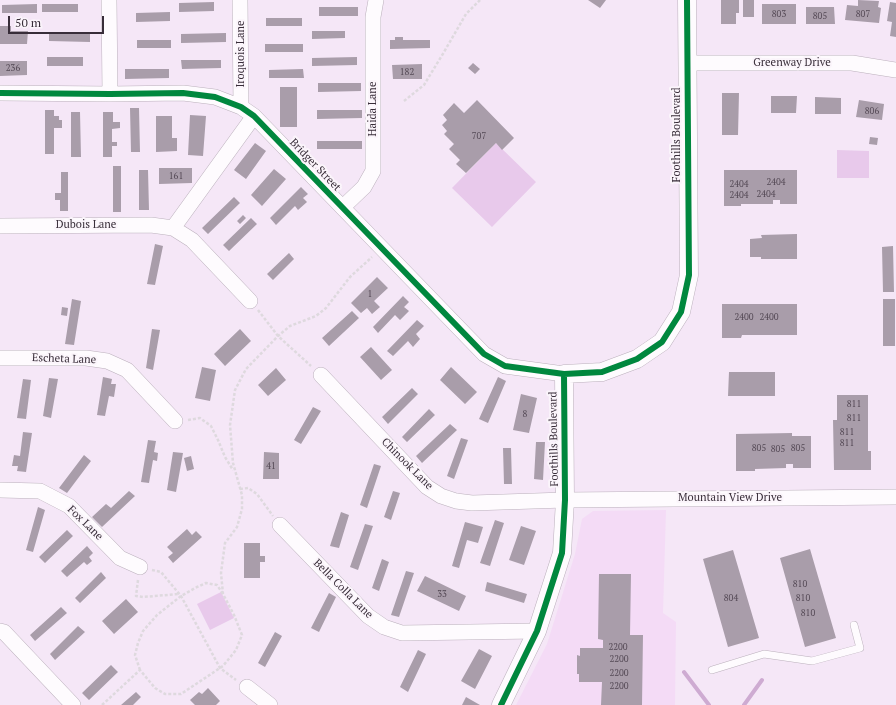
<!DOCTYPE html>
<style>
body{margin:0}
#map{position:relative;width:896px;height:705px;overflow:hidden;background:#f5e7f7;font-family:"PT Serif",serif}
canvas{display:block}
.scale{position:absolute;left:8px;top:16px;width:96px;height:18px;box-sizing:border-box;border:2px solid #382d39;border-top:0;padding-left:5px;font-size:12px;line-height:14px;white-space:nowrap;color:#382d39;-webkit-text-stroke:3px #fbf5fb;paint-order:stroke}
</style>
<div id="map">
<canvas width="896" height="705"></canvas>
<div class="scale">50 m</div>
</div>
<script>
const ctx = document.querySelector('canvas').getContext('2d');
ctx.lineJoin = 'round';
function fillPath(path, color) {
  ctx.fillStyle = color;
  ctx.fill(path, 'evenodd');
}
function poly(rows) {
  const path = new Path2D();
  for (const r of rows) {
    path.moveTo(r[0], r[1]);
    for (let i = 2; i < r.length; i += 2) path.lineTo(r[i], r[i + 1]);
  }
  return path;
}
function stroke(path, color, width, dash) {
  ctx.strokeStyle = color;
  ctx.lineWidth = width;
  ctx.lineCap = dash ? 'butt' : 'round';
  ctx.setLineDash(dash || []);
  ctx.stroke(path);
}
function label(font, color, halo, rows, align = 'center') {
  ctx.font = font + ' "PT Serif",serif';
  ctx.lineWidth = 4;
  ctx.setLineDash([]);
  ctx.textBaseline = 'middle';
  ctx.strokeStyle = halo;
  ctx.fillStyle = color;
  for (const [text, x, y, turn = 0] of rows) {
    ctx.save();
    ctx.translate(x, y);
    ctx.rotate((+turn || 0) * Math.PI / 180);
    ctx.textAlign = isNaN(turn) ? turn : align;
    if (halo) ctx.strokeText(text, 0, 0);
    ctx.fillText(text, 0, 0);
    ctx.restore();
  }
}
fillPath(poly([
 [666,510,663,613,676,622,675,705,516,705,547,644,575,554,582,519,593,511]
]), '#f4dbf6');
fillPath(poly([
 [496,143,536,182,492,227,452,188],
 [837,150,869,151,869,178,837,178],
 [221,592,234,618,210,630,197,604]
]), '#e8c9eb');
stroke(poly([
 [684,672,709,705],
 [744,705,762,680]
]), '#ceabd2', 4);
fillPath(poly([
 [588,0,606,0,600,8],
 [721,0,739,0,739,13,736,13,736,24,721,24],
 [743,0,754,0,754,17,743,17],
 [858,0,879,1,878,7,881,8,879,23,845,20,847,5,858,6],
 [214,2,214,11,179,12,179,3],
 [890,2,896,3,896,37,890,36,892,22,887,21],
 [37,4,37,13,2,13,2,5],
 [42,4,78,4,78,12,42,12],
 [762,4,796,4,796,24,762,24],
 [319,7,358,7,358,16,319,16],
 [806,7,834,7,835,24,806,24],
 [170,12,170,21,136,22,136,13],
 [266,18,302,18,302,26,266,26],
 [0,26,11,26,11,31,28,31,27,44,0,44],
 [312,31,345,31,345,38,312,39],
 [49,33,90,33,90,42,49,41],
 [226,33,226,42,181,43,181,34],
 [395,37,403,37,403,40,430,40,430,48,390,49,390,40,395,40],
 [137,40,171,40,171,48,137,48],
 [265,44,303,44,303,52,265,52],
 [47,57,83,57,83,66,47,66],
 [357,57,357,65,312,66,312,58],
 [181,60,221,60,221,68,182,69],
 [0,61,27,61,27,75,0,76],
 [473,63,480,69,475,74,468,68],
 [422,64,422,79,393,79,392,65],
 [125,69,169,69,169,78,125,79],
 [303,69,304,78,269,78,269,70],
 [318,83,361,83,361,91,318,92],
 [280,87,297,87,297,127,280,127],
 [722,93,739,93,738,135,722,135],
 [771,96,797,96,796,113,771,113],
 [815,97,841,98,841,114,815,114],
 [477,100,514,138,502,150,496,143,466,173,456,164,460,160,449,149,454,144,444,134,447,131,442,125,447,120,443,115,454,103,464,113],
 [859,100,884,104,882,120,856,117],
 [130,108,139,108,140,152,131,152],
 [45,110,54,110,54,116,59,116,59,120,62,120,62,128,54,128,54,154,45,154],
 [317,110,362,110,362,118,317,119],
 [71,112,80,112,81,157,71,157],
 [103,112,113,112,113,122,120,122,120,128,112,129,112,142,117,142,117,146,112,146,112,157,103,157],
 [190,115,206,116,203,156,188,155],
 [156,116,172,116,172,138,177,138,177,151,156,152],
 [870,137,878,138,877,145,869,144],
 [317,141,362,141,362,149,317,149],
 [255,143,266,151,246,179,234,170],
 [113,166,121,166,121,212,113,212],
 [159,168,192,168,192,183,159,184],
 [274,169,286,179,262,206,251,195],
 [139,170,148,170,149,210,139,210],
 [724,170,797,170,797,204,780,204,780,200,773,200,773,204,741,204,741,206,724,206],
 [61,172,68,172,68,211,60,211,60,200,55,200,55,193,61,193],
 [301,187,308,194,303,198,307,202,298,210,295,206,276,225,270,218],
 [234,197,240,203,208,234,202,228],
 [243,215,246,218,240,224,237,221],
 [251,218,257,224,229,251,223,245],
 [797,234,797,259,761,259,761,257,750,257,750,239,762,238,761,235],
 [155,244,163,246,155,285,147,284],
 [893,246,894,292,883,292,882,247],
 [289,253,294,259,273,280,267,274],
 [377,277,388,288,374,301,380,307,372,314,367,308,361,313,351,303],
 [403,296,409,302,404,307,409,311,400,320,395,315,378,333,373,327],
 [72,299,81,301,74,345,65,344],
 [883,299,895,299,895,346,883,346],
 [722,304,797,304,797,335,742,335,741,338,722,338],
 [62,307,68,308,67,316,61,315],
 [352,311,359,318,329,346,322,338],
 [417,320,424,326,416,334,420,339,413,347,408,341,393,356,387,351],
 [152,329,160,330,153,370,146,368],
 [240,329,251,341,225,366,214,354],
 [371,347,392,370,381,380,360,357],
 [202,367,216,370,210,401,195,398],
 [451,367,477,392,465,404,440,380],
 [276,368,286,380,268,396,258,385],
 [729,372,775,372,775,396,728,396],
 [103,377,112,379,111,384,116,384,114,397,109,396,105,416,97,415],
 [498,377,506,381,488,423,479,419],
 [49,378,58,379,51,418,43,416],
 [23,379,31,380,26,419,17,418],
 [412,388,418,394,388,424,382,417],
 [521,394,537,398,529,433,513,430],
 [837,395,868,395,868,451,871,451,871,470,834,470,833,420,837,420],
 [313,407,321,411,301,444,294,440],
 [429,409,435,415,407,442,402,437],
 [450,424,457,430,422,463,416,456],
 [23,432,32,433,26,472,17,471,18,466,12,466,14,455,20,456],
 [792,433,792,436,811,436,811,468,793,468,793,464,786,464,786,468,755,469,755,471,736,471,736,434],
 [461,438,468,440,454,479,447,476],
 [148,440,156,441,154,452,158,453,157,461,153,460,149,483,141,482],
 [536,442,545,442,543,480,534,479],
 [503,448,511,448,512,484,504,484],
 [173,452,183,453,176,492,167,490],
 [264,452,279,453,279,479,263,479],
 [84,455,91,461,67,493,59,488],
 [191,456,194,469,187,471,184,458],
 [374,464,381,466,367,508,360,505],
 [129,491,135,496,102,527,92,517,106,504,111,508],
 [393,491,400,493,391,520,384,517],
 [38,507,45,510,33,552,26,550],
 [341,512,349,515,339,548,330,546],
 [495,520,504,523,490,566,480,563],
 [465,522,483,527,478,543,467,540,459,568,452,566],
 [365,524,373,526,358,570,350,567],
 [521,526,536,531,524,565,509,560],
 [187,529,192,535,196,531,202,537,173,563,168,557,173,553,167,547],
 [67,530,73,536,45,563,39,557],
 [244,543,260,543,260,556,265,556,265,562,260,562,260,578,244,578],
 [87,546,93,553,89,557,92,561,87,565,84,562,67,577,61,571],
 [810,549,836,638,805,647,780,558],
 [733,550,759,638,728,647,703,559],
 [382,559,389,562,379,591,372,588],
 [406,571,414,573,399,617,391,615],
 [101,572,106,578,80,603,75,598],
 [599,574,631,574,630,635,643,635,642,705,601,705,602,682,579,682,579,674,577,674,577,655,580,656,580,648,603,648,603,640,598,639],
 [425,576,466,596,459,611,417,591],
 [487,582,527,594,524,603,485,591],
 [329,593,336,597,319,632,311,628],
 [126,599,138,612,114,634,102,621],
 [61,607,67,613,35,641,30,635],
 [78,626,85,632,55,660,50,654],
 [275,632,282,636,265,667,258,663],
 [479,649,492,656,475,689,461,681],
 [418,650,426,654,408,692,400,687],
 [111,665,118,672,89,700,82,693],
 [208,688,220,701,216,705,195,705,190,700,199,692,202,694],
 [136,692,141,697,133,705,121,705],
 [466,697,480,705,462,705]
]), '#a99daa');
const service = poly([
 [712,670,764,654,812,661,860,648,854,625]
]);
const minor = poly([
 [109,0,110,94],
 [240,0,241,107],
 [687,63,852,63,896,70],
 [0,93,110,94,183,93,215,97,241,107,254,116,484,354,505,366,564,374],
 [343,207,364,187,373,171,373,17,376,0],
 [0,226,151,225,173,228,192,240,250,301],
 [173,228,254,116],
 [0,358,86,358,107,361,127,370,175,421],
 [321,375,427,487,441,496,456,501,472,503,565,500,896,497],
 [0,490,40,491,69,506,120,558,140,567],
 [280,525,368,616,384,627,402,633,537,631],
 [0,631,4,632,73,705],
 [247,687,270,705]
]);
const tertiary = poly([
 [501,705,537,631,562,553,565,500,564,374,602,372,637,359,662,342,681,312,689,275,687,0]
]);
stroke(service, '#bbb0bc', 8);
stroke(minor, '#bbb0bc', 16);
stroke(tertiary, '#bbb0bc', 19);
stroke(poly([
 [404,101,424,85,444,52,466,14,480,0],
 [258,310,278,336,311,366],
 [188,420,200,418,211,426,218,440,225,457,233,470],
 [240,489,248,488,257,494,273,516],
 [152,570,161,572,181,596,220,668,236,680],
 [138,580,136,596,143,597,179,594],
 [140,670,135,655,138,643,143,631,157,615,181,596,197,587,206,583,217,585,223,594],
 [102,705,140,670,155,688,165,694,181,694,223,666,236,650,242,635,234,615,223,594,221,573,225,543,237,527,242,509,242,495,233,463,230,425,235,390,246,369,278,336,290,326,316,316,326,308,350,277,372,257]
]), '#ded9de', 2.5, [3, 2]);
stroke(service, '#fefbfe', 7);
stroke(minor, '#fefbfe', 15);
stroke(tertiary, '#fefbfe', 18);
stroke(poly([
 [0,93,110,94,183,93,215,97,241,107,254,116,484,354,505,366,564,374],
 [501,705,537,631,562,553,565,500,564,374,602,372,637,359,662,342,681,312,689,275,687,0]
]), '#00873e', 6);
label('9px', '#544955', null, [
 ["803",779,14],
 ["807",863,14],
 ["805",820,16],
 ["236",13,68],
 ["182",407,72],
 ["806",872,111],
 ["707",479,136],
 ["161",176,176],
 ["2404",776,182],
 ["2404",739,184],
 ["2404",766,194],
 ["2404",739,195],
 ["1",370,294],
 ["2400",744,317],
 ["2400",769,317],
 ["811",854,404],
 ["8",525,414],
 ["811",854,418],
 ["811",847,432],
 ["811",847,443],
 ["805",759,448],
 ["805",798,448],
 ["805",778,449],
 ["41",271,466],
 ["810",800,584],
 ["33",442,594],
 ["804",731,598],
 ["810",803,598],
 ["810",808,613],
 ["2200",618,647],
 ["2200",619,659],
 ["2200",619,673],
 ["2200",619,686]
]);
label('11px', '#382d39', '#fbf5fb', [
 ["Iroquois Lane",241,54,-90],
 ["Greenway Drive",792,63],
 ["Haida Lane",373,109,-90],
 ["Foothills Boulevard",677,135,-90],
 ["Bridger Street",315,165,46],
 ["Dubois Lane",86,225],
 ["Escheta Lane",64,359,2],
 ["Foothills Boulevard",554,439,-91],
 ["Chinook Lane",407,464,45],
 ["Mountain View Drive",730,498],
 ["Fox Lane",85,523,44],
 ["Bella Colla Lane",343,589,45]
]);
</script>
